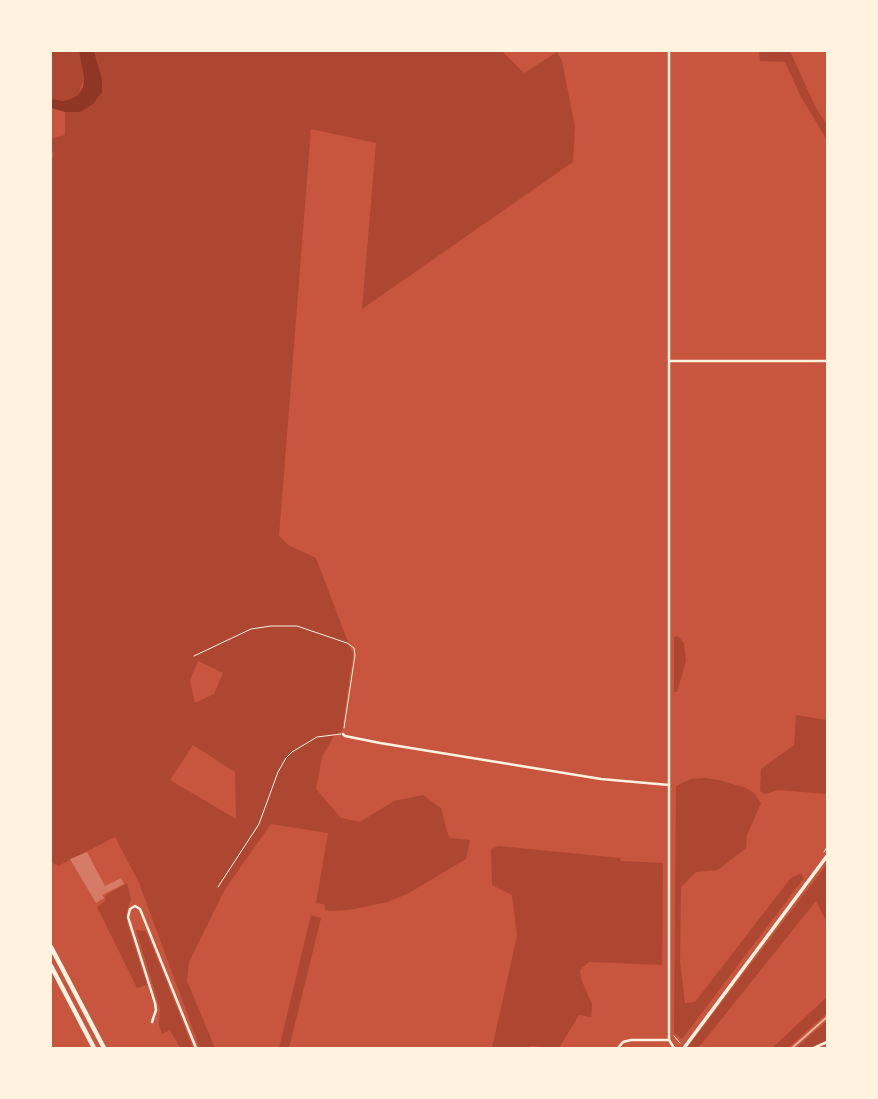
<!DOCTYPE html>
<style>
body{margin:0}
#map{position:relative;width:878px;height:1099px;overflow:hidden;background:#c8553d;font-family:Spectral,serif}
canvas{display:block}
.frame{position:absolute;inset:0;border:52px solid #fff3e0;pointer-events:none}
</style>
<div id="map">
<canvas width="878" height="1099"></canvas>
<div class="frame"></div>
</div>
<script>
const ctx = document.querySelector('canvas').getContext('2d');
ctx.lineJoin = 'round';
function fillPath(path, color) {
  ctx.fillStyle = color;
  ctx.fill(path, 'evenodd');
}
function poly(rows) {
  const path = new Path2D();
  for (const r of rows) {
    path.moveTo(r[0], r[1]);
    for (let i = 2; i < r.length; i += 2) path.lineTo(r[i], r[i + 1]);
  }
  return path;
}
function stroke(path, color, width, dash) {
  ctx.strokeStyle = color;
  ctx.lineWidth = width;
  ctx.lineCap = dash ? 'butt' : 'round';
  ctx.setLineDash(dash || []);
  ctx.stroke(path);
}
fillPath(poly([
 [51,51,79,51,84,78,78,95,72,99,63,101,51,99],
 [94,51,502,51,524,73,557,52,562,61,575,127,573,162,362,309,376,143,311,129,279,536,288,545,316,558,353,655,342,731,334,736,322,757,316,789,341,818,360,822,394,801,423,795,441,808,449,838,470,840,466,859,409,893,388,902,349,910,331,911,325,910,325,905,316,903,328,833,271,824,225,889,189,962,187,981,215,1048,200,1048,139,883,115,837,58,866,51,862,51,163,54,154,51,149,51,139,65,135,65,112,80,112,102,79],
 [198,661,223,673,214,694,195,703,190,680],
 [193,745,235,772,236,819,170,780],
 [759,51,790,51,815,106,827,125,827,140,801,97,785,62,760,61],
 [678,636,684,643,686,661,677,692,674,692,674,637],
 [796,715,827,720,827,794,778,790,765,794,760,791,761,769,794,745],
 [705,778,719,780,746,788,754,793,761,803,747,835,746,848,718,870,696,872,681,887,680,961,685,1003,695,1002,790,879,801,873,804,878,682,1039,674,1033,676,786,691,779],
 [499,846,620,858,621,861,663,863,662,965,589,962,580,970,581,979,592,1004,591,1017,579,1015,559,1048,530,1046,529,1048,492,1048,517,936,512,895,492,885,491,849],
 [827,864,827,923,816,901,704,1041,697,1048,687,1048],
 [127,883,131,899,127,912,127,923,147,985,137,988,97,907,105,901,106,895],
 [311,915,321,918,289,1048,279,1048],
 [136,930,146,931,193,1048,180,1048,170,1030,162,1034,159,1025,160,1008],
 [827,997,827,1013,788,1048,772,1048],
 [827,1021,827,1040,812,1048,796,1048]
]), '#ae4732');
fillPath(poly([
 [79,51,94,51,102,79,102,92,93,104,80,112,65,112,51,108,51,99,63,101,71,99,78,95,83,87,84,78]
]), '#8f3625');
fillPath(poly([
 [87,852,105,886,121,878,124,884,102,895,104,898,96,903,70,859]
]), '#d67c66');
stroke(poly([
 [194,656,251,629,271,626,297,626,347,643,354,648,355,655,344,728],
 [824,852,827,847],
 [674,1036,680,1043]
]), '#fff3e0', 1);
stroke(poly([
 [218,887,259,824,278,772,286,758,292,752,317,737,341,734]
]), '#fff3e0', 1);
stroke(poly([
 [669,51,669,1040,674,1048],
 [670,361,827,361],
 [343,734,345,736,380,743,601,779,669,785],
 [152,1022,156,1010,155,1003,128,917,130,909,135,906,140,909,196,1048],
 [618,1048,623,1042,631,1040,669,1040],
 [814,1048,827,1042]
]), '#fff3e0', 2.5);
stroke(poly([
 [684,1048,827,856]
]), '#fff3e0', 3.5);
stroke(poly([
 [51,947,104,1048],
 [51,966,94,1048]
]), '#fff3e0', 4.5);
stroke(poly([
 [792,1048,827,1017]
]), '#e9b49f', 2);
</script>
